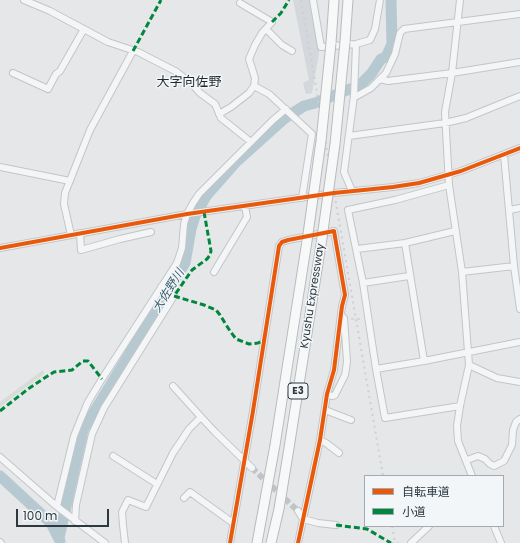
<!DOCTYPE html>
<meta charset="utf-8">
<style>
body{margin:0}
#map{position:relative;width:520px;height:543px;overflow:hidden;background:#e5e7e9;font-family:Poppins,"Noto Sans JP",sans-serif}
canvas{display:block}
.legend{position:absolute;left:364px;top:475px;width:140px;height:52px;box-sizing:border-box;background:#f3f6f8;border:1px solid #a4aaaf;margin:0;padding:5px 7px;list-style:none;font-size:12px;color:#2d3941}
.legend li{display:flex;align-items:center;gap:8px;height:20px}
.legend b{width:20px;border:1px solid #a4aaaf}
.scale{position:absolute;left:16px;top:509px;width:93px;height:18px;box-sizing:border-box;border:2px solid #2d3941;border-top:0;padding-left:5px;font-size:12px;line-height:14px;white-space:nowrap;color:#2d3941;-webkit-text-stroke:3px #f3f6f8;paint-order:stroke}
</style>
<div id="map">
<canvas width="520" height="543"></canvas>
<ul class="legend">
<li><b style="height:5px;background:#e8590c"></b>自転車道</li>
<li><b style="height:5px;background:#00873e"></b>小道</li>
</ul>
<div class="scale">100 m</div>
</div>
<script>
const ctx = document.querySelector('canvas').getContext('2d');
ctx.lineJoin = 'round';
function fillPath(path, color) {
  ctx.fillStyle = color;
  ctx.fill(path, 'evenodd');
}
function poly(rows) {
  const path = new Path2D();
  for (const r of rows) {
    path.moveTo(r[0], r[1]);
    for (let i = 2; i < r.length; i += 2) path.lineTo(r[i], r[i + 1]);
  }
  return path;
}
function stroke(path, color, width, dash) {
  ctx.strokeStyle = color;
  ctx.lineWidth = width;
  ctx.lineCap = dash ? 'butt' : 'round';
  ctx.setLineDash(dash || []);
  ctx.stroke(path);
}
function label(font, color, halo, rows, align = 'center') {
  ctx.font = font + ' Poppins,"Noto Sans JP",sans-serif';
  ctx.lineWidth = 3;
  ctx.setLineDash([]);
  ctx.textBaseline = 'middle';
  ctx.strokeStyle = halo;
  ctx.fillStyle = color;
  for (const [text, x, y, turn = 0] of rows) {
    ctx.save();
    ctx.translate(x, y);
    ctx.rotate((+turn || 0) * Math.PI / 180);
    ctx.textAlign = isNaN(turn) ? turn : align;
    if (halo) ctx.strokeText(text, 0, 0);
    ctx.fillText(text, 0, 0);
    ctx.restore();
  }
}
fillPath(poly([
 [293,0,310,0,319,53,312,93,306,94,303,83,309,80]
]), '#d4d7dc');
fillPath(poly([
 [43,370,44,374,0,407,0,402]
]), '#d7dcd6');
stroke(poly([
 [0,476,51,523,60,541],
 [59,538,83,430,185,263,191,229,195,216,206,196,235,163,285,118,304,106,315,103,360,85,371,74,381,59,386,57,392,44,391,0]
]), '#b6c9d1', 11);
stroke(poly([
 [252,468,298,511]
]), '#c0c4c7', 6, [6, 3]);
const minor = poly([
 [24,0,50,11,108,42,138,52,177,72,193,85,200,93,215,104,221,118,251,142],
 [313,0,321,47,356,44,370,40,375,29,380,0],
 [460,0,452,73,445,112,449,185,462,272,469,365,460,406,457,426,458,441,472,476],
 [266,29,282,45,292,51],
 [13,73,48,89,56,74,60,71,84,29],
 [380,79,388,81,452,73,520,62],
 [254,86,269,94,312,134,302,198],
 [354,96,357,96,371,88,386,73,395,54,400,33,404,29,520,14],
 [219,114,231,107,249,93,254,86,255,78,249,59,255,45,262,33,272,22,240,3],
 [349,136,445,123,466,118,520,96],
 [504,155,514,266,520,309],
 [0,167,70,181],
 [449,185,395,200,348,210,363,283,376,369,385,418,460,406],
 [352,191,344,172,354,96,356,44],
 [510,210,520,208],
 [80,233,81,250,120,239,151,232],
 [71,235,64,204,65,193,90,130,133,51],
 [405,243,424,361],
 [0,248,187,214,334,193,393,187,419,183,461,171,520,148],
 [357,249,405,243,455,231],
 [214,272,247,217,245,206],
 [462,272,514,266],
 [363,283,409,276],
 [469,365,497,378,520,382],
 [376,369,424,361,520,342],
 [173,386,201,417],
 [327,395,333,396,335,395,345,375,346,369,347,361,344,318,342,316],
 [325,410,351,420],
 [320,440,326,443,339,453],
 [113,456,157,484],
 [0,457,55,505,105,543],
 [467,460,478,456,485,459,490,464,494,466,504,461,512,445,513,430,516,422,520,419],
 [184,498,190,492,233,523],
 [57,506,74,436,80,421,88,402,102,379,177,263,182,248,184,224,187,214,193,203,199,194,273,120,286,109],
 [298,511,303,519,318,523,336,525],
 [75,521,76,505,92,434,104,408,174,296,161,287],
 [494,526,501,543],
 [0,542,1,543],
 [125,543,123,525,122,512,128,500,146,507,173,453,189,429,201,417,215,432,252,468],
 [230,543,253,411,279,246,282,242,288,240,334,231,345,295,342,306,334,370,327,394,320,440,298,543],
 [411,543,429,526]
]);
const highway = poly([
 [345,42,348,0],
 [331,43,334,0],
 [257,543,275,445,307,241],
 [271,543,279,509,289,448,322,238]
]);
stroke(minor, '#c3c5c7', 8);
stroke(highway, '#b8bbbe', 11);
stroke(poly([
 [351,319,362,319],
 [391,543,399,543]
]), '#c3c6c7', 1, [3, 3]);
stroke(minor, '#f4f5f6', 6);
stroke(highway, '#f7f8f8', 9);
stroke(poly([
 [301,0,383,476],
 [392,526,395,543]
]), '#cdcfd1', 2, [2, 4]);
const highwayBridge = poly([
 [322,238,335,144,345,42],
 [307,241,321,141,331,43]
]);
stroke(highwayBridge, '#b8bbbe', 11, []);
stroke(highwayBridge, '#f7f8f8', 9);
stroke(poly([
 [272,22,281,13,289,0],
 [133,51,161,0],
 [204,212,211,251,210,255,207,259,192,270,174,296,204,305,216,310,220,315,230,331,236,339,249,344,258,343,264,340],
 [0,411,28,389,43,379,54,372,72,370,83,361,88,361,102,379],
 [336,525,367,529,391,543]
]), '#00873e', 3, [6, 3]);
stroke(poly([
 [0,248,187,214,334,193,393,187,419,183,461,171,520,148],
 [230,543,253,411,279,246,282,242,288,240,334,231,345,295,342,306,334,370,327,394,320,440,298,543]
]), '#e8590c', 4);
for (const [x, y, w] of [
 [298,391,20]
]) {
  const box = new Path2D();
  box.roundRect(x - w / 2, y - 8, w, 16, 3);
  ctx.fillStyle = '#f3f6f8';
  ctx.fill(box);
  stroke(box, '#2d3941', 1);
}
label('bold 10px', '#2d3941', null, [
 ["E3",298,391]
]);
label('11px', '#2d3941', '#f3f6f8', [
 ["Kyushu Expressway",313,296,-81]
]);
label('italic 12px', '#3b6071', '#f3f6f8', [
 ["大佐野川",169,291,-58]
]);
label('13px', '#1f2a32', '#f3f6f8', [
 ["大字向佐野",189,83]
]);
</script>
